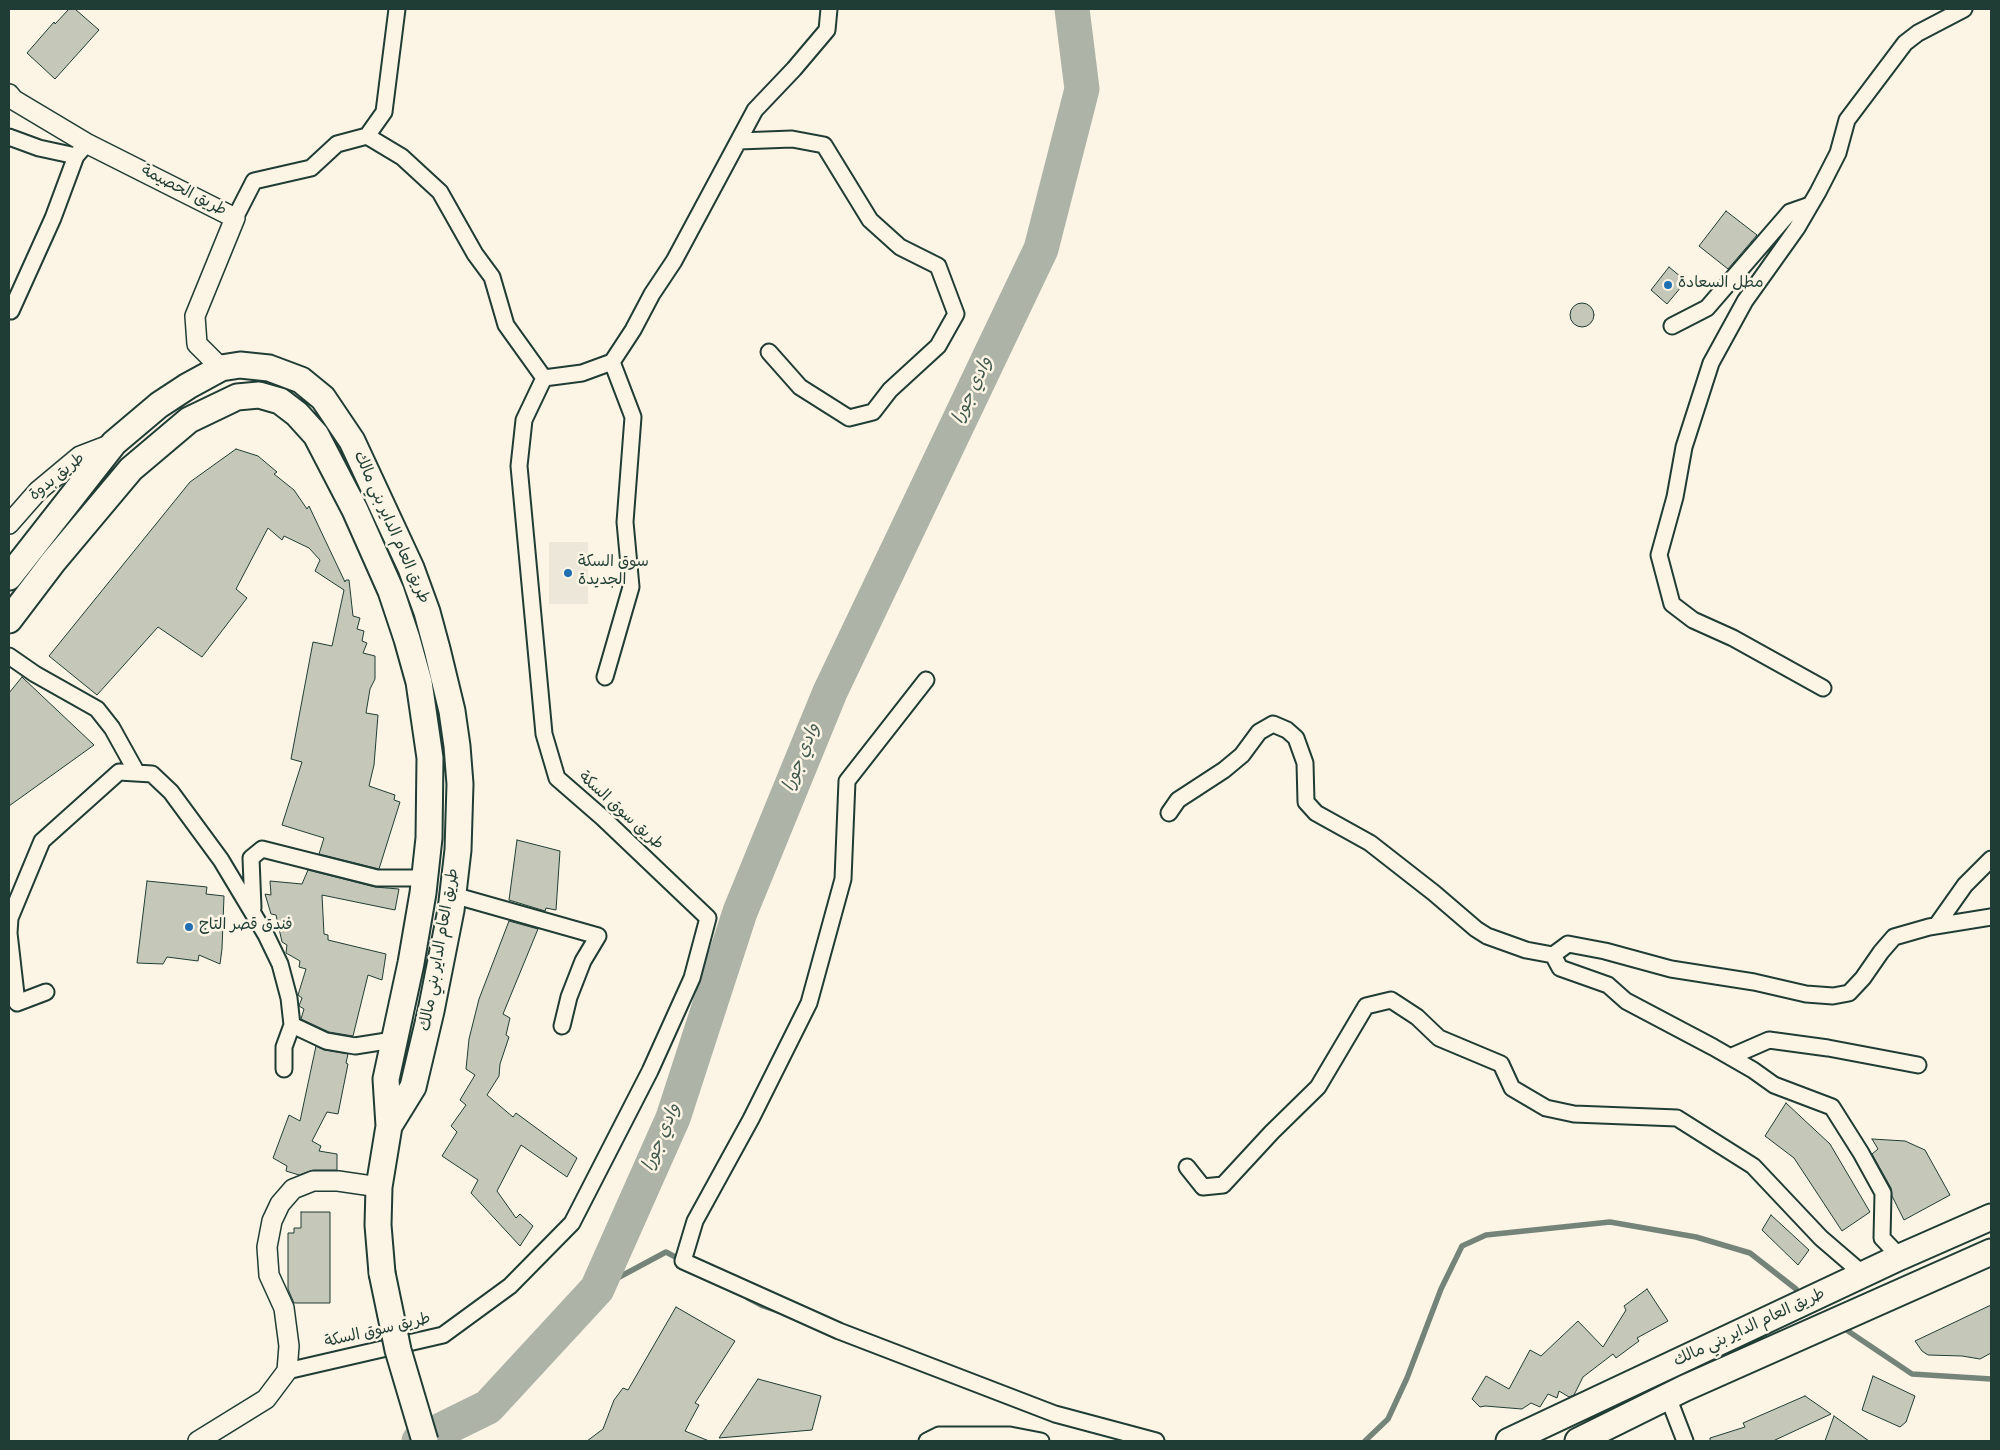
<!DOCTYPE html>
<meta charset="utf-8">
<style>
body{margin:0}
#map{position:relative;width:2000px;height:1450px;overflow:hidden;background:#fcf5e5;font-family:"Gochi Hand",sans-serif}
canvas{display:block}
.frame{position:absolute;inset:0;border:10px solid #1f3d34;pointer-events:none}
</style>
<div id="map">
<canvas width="2000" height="1450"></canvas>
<div class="frame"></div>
</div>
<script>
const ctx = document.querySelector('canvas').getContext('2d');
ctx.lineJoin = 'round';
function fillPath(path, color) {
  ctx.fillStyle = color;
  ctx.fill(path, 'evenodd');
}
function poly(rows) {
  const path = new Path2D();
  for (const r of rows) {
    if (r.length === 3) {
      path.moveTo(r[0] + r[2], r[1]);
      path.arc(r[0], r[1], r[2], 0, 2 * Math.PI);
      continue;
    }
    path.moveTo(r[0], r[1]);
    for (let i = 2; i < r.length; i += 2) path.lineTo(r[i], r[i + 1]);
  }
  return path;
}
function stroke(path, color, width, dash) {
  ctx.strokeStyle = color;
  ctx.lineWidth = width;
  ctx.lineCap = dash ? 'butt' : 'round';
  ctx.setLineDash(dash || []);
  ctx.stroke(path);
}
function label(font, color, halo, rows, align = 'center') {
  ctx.font = font + ' "Gochi Hand","Playpen Sans Arabic",sans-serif';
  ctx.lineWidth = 5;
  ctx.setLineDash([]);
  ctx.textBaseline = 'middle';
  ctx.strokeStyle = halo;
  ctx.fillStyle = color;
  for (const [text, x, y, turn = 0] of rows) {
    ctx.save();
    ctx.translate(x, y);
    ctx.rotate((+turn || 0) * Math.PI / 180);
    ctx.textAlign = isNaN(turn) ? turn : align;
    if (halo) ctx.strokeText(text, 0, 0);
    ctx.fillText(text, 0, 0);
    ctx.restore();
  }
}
fillPath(poly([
 [549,542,588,542,588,604,549,604]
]), '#ece7d8');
stroke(poly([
 [597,1289,666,1252,681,1260],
 [748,1298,763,1306,778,1311],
 [1848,1331,1912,1374,1991,1379],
 [1365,1441,1388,1419,1407,1378,1441,1289,1462,1246,1486,1235,1610,1222,1696,1237,1750,1253,1796,1289]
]), '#758479', 5.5);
stroke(poly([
 [419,1441,488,1407,597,1289,673,1118,740,912,830,692,1041,249,1082,89,1072,9]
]), '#aeb3a7', 35);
const building = poly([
 [69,9,75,9,99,30,55,79,27,53,54,22,55,24,69,9],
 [1726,211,1757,235,1728,269,1699,246,1726,211],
 [1669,267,1686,281,1667,304,1651,290,1669,267],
 [1582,315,12],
 [236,449,258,456,277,472,274,474,294,490,307,509,309,506,345,582,346,580,349,580,353,616,360,618,357,629,364,631,362,641,367,643,363,653,375,656,375,679,370,689,366,713,378,715,374,765,369,786,395,795,394,800,400,802,379,869,319,854,324,838,282,825,302,762,291,759,313,642,332,646,344,590,315,571,320,560,309,548,284,536,282,540,268,528,236,589,247,598,202,657,158,627,97,695,49,656,190,482,236,449],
 [22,677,94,745,9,806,9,693,22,677],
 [517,840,560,851,556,910,546,908,545,911,509,900,517,840],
 [308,870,375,887,399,889,395,910,322,895,324,934,328,935,328,940,386,954,382,980,368,975,353,1036,329,1032,301,1019,304,1009,299,1006,302,998,298,995,306,969,299,967,300,961,286,953,287,945,282,942,276,915,271,914,265,894,271,895,270,881,302,884,308,870],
 [147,881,207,887,206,894,224,896,222,949,220,964,199,955,198,961,167,957,163,964,137,963,147,881],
 [509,921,538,929,503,1014,510,1018,506,1035,509,1037,500,1064,499,1076,487,1095,513,1117,516,1113,577,1158,567,1177,521,1145,497,1191,516,1218,520,1214,533,1226,520,1246,471,1193,478,1180,442,1156,457,1132,451,1126,466,1105,460,1100,475,1075,466,1069,469,1039,479,999,509,921],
 [316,1046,324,1050,348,1054,346,1063,348,1064,338,1114,327,1112,312,1141,321,1146,319,1151,337,1154,337,1170,313,1170,299,1175,286,1171,287,1166,273,1158,289,1115,300,1121,316,1046],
 [1786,1103,1830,1144,1870,1212,1842,1231,1794,1158,1765,1136,1786,1103],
 [1872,1139,1905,1141,1925,1150,1950,1195,1904,1220,1892,1196,1891,1188,1872,1154,1878,1149,1872,1139],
 [301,1212,330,1212,330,1303,294,1303,288,1289,288,1233,294,1233,294,1228,301,1228,301,1212],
 [1771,1215,1809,1250,1798,1265,1762,1230,1771,1215],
 [1647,1289,1668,1321,1637,1338,1639,1341,1616,1358,1613,1354,1583,1377,1574,1395,1569,1397,1559,1391,1557,1398,1548,1394,1540,1407,1531,1403,1522,1409,1485,1406,1480,1407,1472,1399,1486,1376,1509,1389,1530,1350,1541,1356,1578,1321,1603,1347,1626,1310,1624,1306,1647,1289],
 [1991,1305,1991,1353,1980,1359,1962,1356,1928,1355,1922,1351,1915,1341,1991,1305],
 [676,1307,735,1341,695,1403,699,1405,685,1431,709,1441,587,1441,603,1429,614,1400,623,1388,628,1390,676,1307],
 [1873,1376,1915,1396,1906,1422,1900,1427,1862,1410,1873,1376],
 [758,1379,821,1396,812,1430,719,1438,758,1379],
 [1805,1396,1831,1414,1773,1441,1710,1441,1710,1438,1745,1427,1743,1423,1805,1396],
 [1834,1416,1869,1441,1825,1441,1834,1416]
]);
fillPath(building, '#c5c7b9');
stroke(building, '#1f3d34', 1);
const minor = poly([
 [367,136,384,112,397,9],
 [9,137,39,148,76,156,82,149],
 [739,141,792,139,824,145,870,220,900,247,938,266,956,314,938,346,890,390,873,412,849,418,800,387,769,352],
 [235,218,254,181,311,168,337,144,367,136,402,157,440,192,475,254,492,277,506,325,544,378],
 [11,311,53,218,76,156],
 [1672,326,1707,308,1790,212,1810,205],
 [544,378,582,373,612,362,633,330,652,294,674,261,755,110,794,69,827,30,829,9],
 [9,656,35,674,97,709,112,728,137,773],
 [605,677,631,587,625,522,633,417,612,362],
 [926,680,847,781,843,879,809,1003,751,1119,695,1221,683,1261,839,1331,1055,1414,1156,1441],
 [1823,688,1733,638,1693,620,1672,604,1659,555,1675,497,1684,447,1711,363,1745,301,1797,228,1818,192,1838,153,1847,120,1905,43,1918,33,1964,9],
 [1169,813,1178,800,1224,770,1242,755,1259,732,1273,724,1287,730,1296,738,1305,763,1306,802,1316,813,1370,843,1434,893,1476,929,1487,936,1526,950,1553,955],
 [453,895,598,936,583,961,569,997,562,1026],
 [253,908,251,858,262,849,377,878,425,878],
 [1936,926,1965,885,1991,859],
 [46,992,17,1003,9,933,10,918,42,841,119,772,152,774,171,792,221,860,266,935,280,964,289,998,292,1025,326,1041,355,1046,393,1040],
 [1730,1057,1769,1040,1828,1048,1918,1065],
 [284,1069,284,1047,292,1025],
 [1187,1167,1203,1187,1223,1185,1272,1132,1318,1087,1366,1006,1391,1000,1417,1017,1439,1038,1501,1064,1512,1088,1546,1108,1574,1114,1677,1118,1753,1166,1821,1238,1864,1275],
 [1900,1257,1882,1238,1883,1193,1861,1153,1832,1107,1774,1085,1753,1070,1713,1047,1626,1001,1608,985,1560,968,1553,955,1568,944,1605,951,1671,969,1754,982,1806,994,1833,996,1849,993,1863,978,1881,952,1894,937,1929,927,1991,917],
 [287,1371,443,1335,510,1286,572,1223,650,1071,692,978,708,918,603,818,557,778,544,734,519,466,524,420,544,378],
 [1668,1397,1685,1441],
 [927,1441,939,1435,1010,1435,1041,1441]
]);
const tertiary = poly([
 [9,94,14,100,86,143,235,218,195,316,197,344,221,368],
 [9,524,38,491,80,456,114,443],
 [198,1441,266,1399,287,1371,289,1346,284,1308,269,1275,267,1247,272,1221,280,1204,293,1189,313,1181,338,1181,379,1187]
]);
const trunk = poly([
 [9,577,114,443,159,405,188,386,221,368,240,365,269,368,301,380,323,398,352,441,411,568,427,612,437,649,452,711,457,746,460,784,458,850,451,910,431,1011,413,1087,389,1126],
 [9,620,53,562,131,469,189,420,237,397,259,395,280,401,297,414,316,435,355,510,391,591,407,639,419,682,430,758,429,838,423,893,411,963,386,1079,389,1126,379,1187,378,1225,382,1273],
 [1509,1441,1900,1257,1991,1217],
 [1578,1441,1685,1388,1991,1252]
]);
stroke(minor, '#1f3d34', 19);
stroke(tertiary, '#1f3d34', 22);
stroke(trunk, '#1f3d34', 29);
stroke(minor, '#fcf5e5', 15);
stroke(tertiary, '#fcf5e5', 19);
stroke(trunk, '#fcf5e5', 25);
const trunkBridge = poly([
 [382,1273,398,1350,425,1441]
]);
stroke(trunkBridge, '#1f3d34', 29, []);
stroke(trunkBridge, '#fcf5e5', 25);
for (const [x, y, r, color] of [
 [1668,285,5,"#1f6fb2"],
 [568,573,5,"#1f6fb2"],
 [189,927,5,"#1f6fb2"]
]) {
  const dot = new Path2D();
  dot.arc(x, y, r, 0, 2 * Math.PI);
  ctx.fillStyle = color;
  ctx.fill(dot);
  stroke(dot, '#fcf5e5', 2);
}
label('16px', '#1f3d34', '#fcf5e5', [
 ["طريق الحصيمة",183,192,27],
 ["طريق بدوة",58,478,-39],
 ["طريق العام الداير بني مالك",390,528,66],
 ["طريق سوق السكة",620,812,42],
 ["طريق العام الداير بني مالك",441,950,-80],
 ["طريق العام الداير بني مالك",1750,1329,-25],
 ["طريق سوق السكة",378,1332,-13]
]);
label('16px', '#1f3d34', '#fcf5e5', [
 ["مطل السعادة",1678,285],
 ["سوق السكة",578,564],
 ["الجديدة",578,582],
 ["فندق قصر التاج",199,927]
], 'left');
label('italic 18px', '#435a51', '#fcf5e5', [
 ["وادي جورا",974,391,-65],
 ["وادي جورا",803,758,-68],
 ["وادي جورا",663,1138,-67]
]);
</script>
